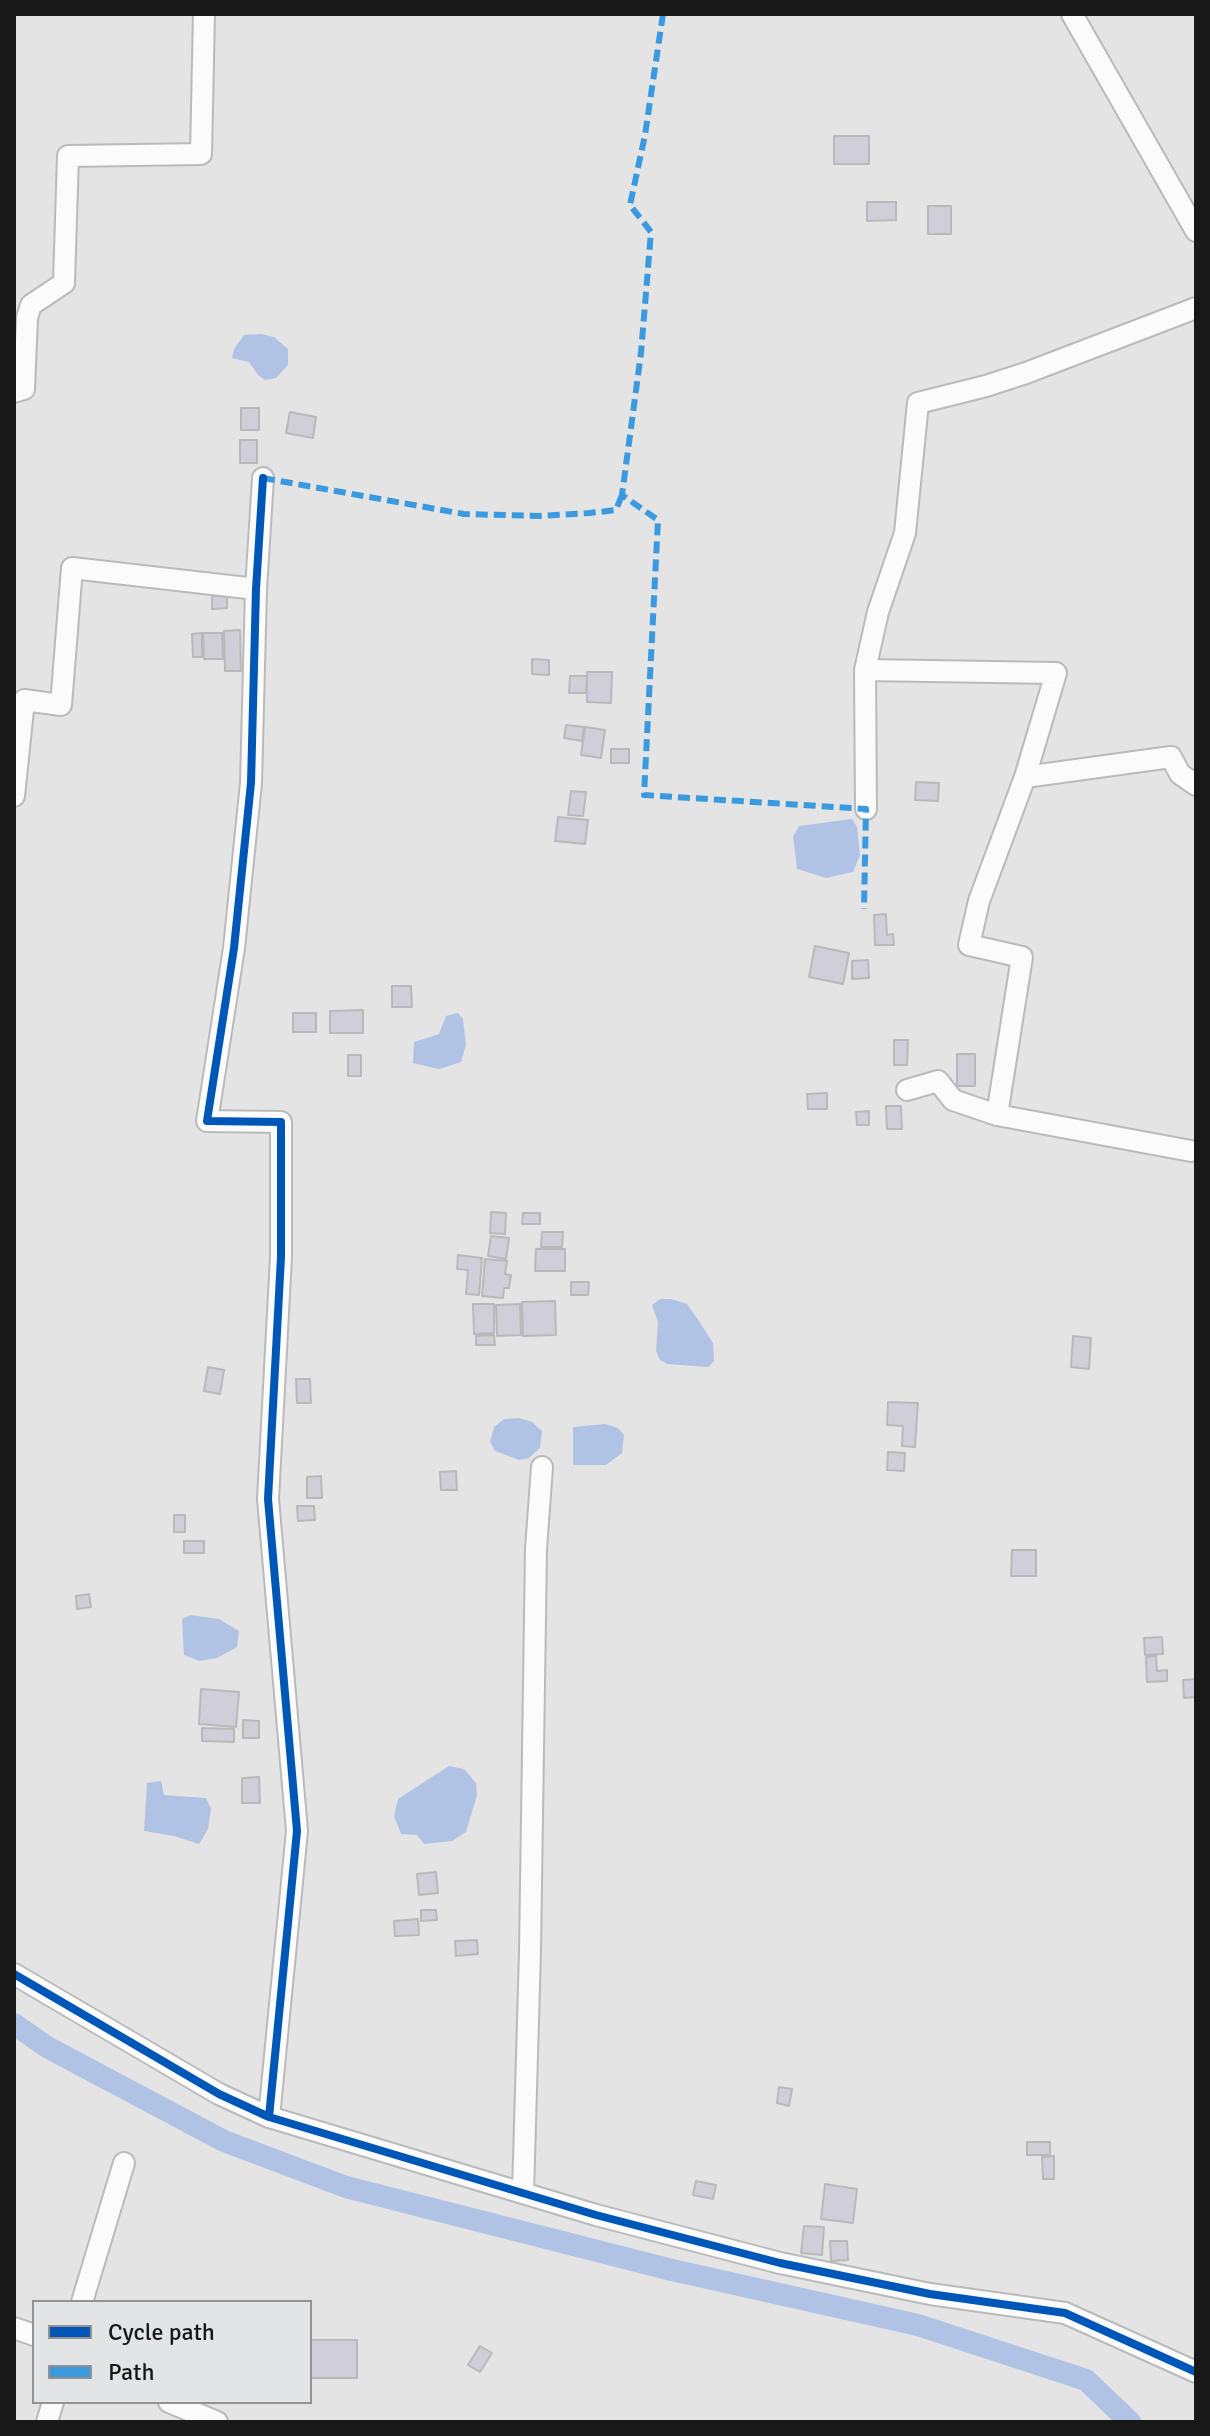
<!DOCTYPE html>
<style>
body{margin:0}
#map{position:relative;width:1210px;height:2436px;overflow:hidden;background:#e4e4e4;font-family:Signika,sans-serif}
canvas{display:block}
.frame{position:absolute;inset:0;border:16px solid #181819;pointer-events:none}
.legend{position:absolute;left:32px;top:2300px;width:280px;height:104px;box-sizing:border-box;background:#e3e4e5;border:2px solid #929293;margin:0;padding:10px 14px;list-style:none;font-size:24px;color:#181819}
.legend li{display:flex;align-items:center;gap:16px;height:40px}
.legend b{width:40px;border:2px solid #929293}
</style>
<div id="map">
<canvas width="1210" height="2436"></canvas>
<div class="frame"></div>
<ul class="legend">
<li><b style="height:10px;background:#0057b8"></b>Cycle path</li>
<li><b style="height:10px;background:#3b9adf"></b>Path</li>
</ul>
</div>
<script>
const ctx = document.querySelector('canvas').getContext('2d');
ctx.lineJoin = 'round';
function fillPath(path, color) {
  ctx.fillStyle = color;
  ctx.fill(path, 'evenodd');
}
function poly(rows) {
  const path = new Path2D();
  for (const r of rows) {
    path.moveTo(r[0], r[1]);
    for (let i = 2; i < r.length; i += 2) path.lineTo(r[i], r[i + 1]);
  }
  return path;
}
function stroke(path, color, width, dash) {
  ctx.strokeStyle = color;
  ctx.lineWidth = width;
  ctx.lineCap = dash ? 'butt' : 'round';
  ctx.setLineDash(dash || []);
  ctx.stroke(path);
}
fillPath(poly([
 [261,334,274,337,288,349,288,365,276,378,265,380,258,375,249,362,232,358,234,349,244,335],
 [852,819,857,827,860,855,853,872,826,878,797,869,793,837,799,826],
 [458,1013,463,1019,466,1045,461,1062,439,1069,413,1063,414,1042,439,1034,446,1016],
 [660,1299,671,1299,687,1304,699,1321,713,1343,714,1361,708,1367,667,1364,660,1360,656,1351,658,1322,652,1305],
 [519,1418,532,1422,542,1431,540,1448,529,1458,519,1460,495,1451,490,1442,494,1427,504,1419],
 [605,1424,618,1428,624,1435,622,1453,606,1465,573,1465,573,1427],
 [190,1615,219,1619,239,1631,237,1647,217,1658,199,1661,184,1655,182,1619],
 [449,1766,464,1769,476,1783,477,1795,466,1832,452,1841,424,1844,417,1835,401,1834,394,1816,398,1799],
 [161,1781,164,1795,206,1798,211,1809,208,1829,199,1844,174,1836,144,1831,147,1783]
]), '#b1c3e5');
stroke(poly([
 [14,2024,47,2047,224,2141,346,2187,672,2270,918,2325,1086,2380,1130,2422]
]), '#b1c3e5', 22);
const building = poly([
 [834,136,869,136,869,164,834,164,834,136],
 [867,202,896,202,896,220,867,221,867,202],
 [928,206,951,206,951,234,928,234,928,206],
 [241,408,259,408,259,430,241,430,241,408],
 [290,412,316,417,313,438,286,433,290,412],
 [240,440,257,440,257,463,240,463,240,440],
 [212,596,227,596,227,608,212,609,212,596],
 [240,630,241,671,225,671,224,631,240,630],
 [202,633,202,657,193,657,192,634,202,633],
 [203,633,222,633,223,659,204,659,203,633],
 [532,659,549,660,549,675,532,674,532,659],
 [587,672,612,672,611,703,587,702,587,672],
 [570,676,587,676,586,693,569,693,570,676],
 [566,725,584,727,582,741,564,738,566,725],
 [585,727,605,730,601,758,581,755,585,727],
 [611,749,629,749,629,763,611,763,611,749],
 [916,782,939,783,938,801,915,800,916,782],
 [571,791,586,792,583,816,568,815,571,791],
 [558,817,588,820,585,844,555,841,558,817],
 [886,914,887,935,893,934,894,945,875,945,874,915,886,914],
 [815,946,849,953,843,984,809,977,815,946],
 [868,960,869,978,852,979,852,961,868,960],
 [392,986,411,986,412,1007,392,1007,392,986],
 [363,1010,363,1033,330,1033,330,1011,363,1010],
 [293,1013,316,1013,316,1032,293,1032,293,1013],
 [894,1040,908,1040,907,1065,894,1065,894,1040],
 [957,1054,975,1054,975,1086,957,1086,957,1054],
 [348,1055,361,1055,361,1076,348,1076,348,1055],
 [827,1093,827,1109,808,1109,807,1094,827,1093],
 [886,1106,901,1106,902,1129,887,1129,886,1106],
 [869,1111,869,1125,857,1125,856,1112,869,1111],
 [491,1212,506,1213,505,1234,490,1233,491,1212],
 [523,1213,540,1213,540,1224,522,1224,523,1213],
 [542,1232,563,1232,562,1247,541,1247,542,1232],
 [491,1236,509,1238,506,1259,488,1256,491,1236],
 [536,1249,565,1249,565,1271,535,1271,536,1249],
 [458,1255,482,1258,479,1295,466,1294,468,1270,457,1269,458,1255],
 [485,1259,507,1261,505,1274,511,1275,509,1288,504,1288,503,1298,482,1296,485,1259],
 [571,1282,589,1282,588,1295,571,1295,571,1282],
 [555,1301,556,1335,523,1336,522,1302,555,1301],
 [473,1304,494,1304,494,1333,474,1334,473,1304],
 [520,1304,521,1335,497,1336,496,1305,520,1304],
 [494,1335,495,1345,476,1345,476,1336,494,1335],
 [1073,1336,1091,1338,1089,1369,1071,1367,1073,1336],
 [208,1367,224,1370,220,1394,204,1391,208,1367],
 [296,1379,310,1379,311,1403,297,1403,296,1379],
 [888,1402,918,1403,915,1447,902,1446,903,1426,887,1425,888,1402],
 [888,1452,905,1453,904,1471,887,1470,888,1452],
 [456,1471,457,1490,441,1490,440,1472,456,1471],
 [321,1476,322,1498,307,1498,307,1477,321,1476],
 [297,1506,314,1506,315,1520,298,1521,297,1506],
 [174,1515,185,1515,185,1532,174,1532,174,1515],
 [184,1541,204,1541,204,1553,184,1553,184,1541],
 [1012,1550,1036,1550,1036,1576,1011,1576,1012,1550],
 [89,1594,91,1607,77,1609,76,1596,89,1594],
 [1162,1637,1163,1654,1145,1655,1144,1638,1162,1637],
 [1156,1656,1157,1671,1167,1670,1167,1681,1147,1682,1146,1657,1156,1656],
 [1196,1679,1196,1697,1184,1698,1183,1680,1196,1679],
 [201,1689,239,1692,236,1727,199,1724,201,1689],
 [243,1720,259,1721,259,1738,243,1738,243,1720],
 [202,1728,234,1729,234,1742,202,1741,202,1728],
 [259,1777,260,1803,242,1803,242,1778,259,1777],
 [436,1872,438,1893,419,1895,417,1874,436,1872],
 [421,1910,436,1910,437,1920,421,1921,421,1910],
 [418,1919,419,1935,395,1936,394,1921,418,1919],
 [477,1940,478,1954,456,1956,455,1941,477,1940],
 [779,2087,792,2089,789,2106,777,2103,779,2087],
 [1027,2142,1050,2142,1050,2155,1027,2155,1027,2142],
 [1054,2156,1054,2179,1043,2179,1042,2157,1054,2156],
 [696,2181,716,2185,713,2199,693,2195,696,2181],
 [825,2184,857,2189,853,2223,821,2219,825,2184],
 [804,2226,824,2227,822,2255,801,2253,804,2226],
 [830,2241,847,2241,848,2260,831,2261,830,2241],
 [310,2340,357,2340,357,2378,310,2378,310,2340],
 [480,2346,492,2353,480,2372,468,2365,480,2346]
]);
fillPath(building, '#d0ced8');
stroke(building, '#bab9ba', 2);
const street = poly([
 [1072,14,1196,231],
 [14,392,24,389,27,318,31,305,64,283,68,156,201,154,204,14],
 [263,478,256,589,251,783,234,948,207,1121,281,1122,281,1257,268,1499,297,1831,269,2117],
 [865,670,878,612,905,533,918,403,986,386,1026,373,1196,308],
 [1025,777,1171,757,1180,774,1196,785],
 [14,796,24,700,61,705,72,568,256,589],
 [866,809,865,670,1056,673,1025,777,979,901,969,945,1022,957,997,1115],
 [907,1090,938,1081,953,1100,997,1115,1191,1151],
 [14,1974,219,2094,269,2117,596,2215,780,2263,930,2294,1065,2313,1196,2372],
 [523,2193,530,1952,536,1549,542,1467],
 [82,2302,124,2163],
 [14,2328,34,2335],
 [169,2402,217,2422],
 [47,2422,53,2402]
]);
stroke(street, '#bababa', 24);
stroke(street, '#fbfbfb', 20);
stroke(poly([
 [663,14,645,135,630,205,651,232,641,353,622,495,658,520,644,795,866,809,864,909],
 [263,478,464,514,539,516,590,513,616,510,622,495]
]), '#3b9adf', 6, [12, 6]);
stroke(poly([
 [263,478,256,589,251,783,234,948,207,1121,281,1122,281,1257,268,1499,297,1831,269,2117],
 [14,1974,219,2094,269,2117,596,2215,780,2263,930,2294,1065,2313,1196,2372]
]), '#0057b8', 8);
</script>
